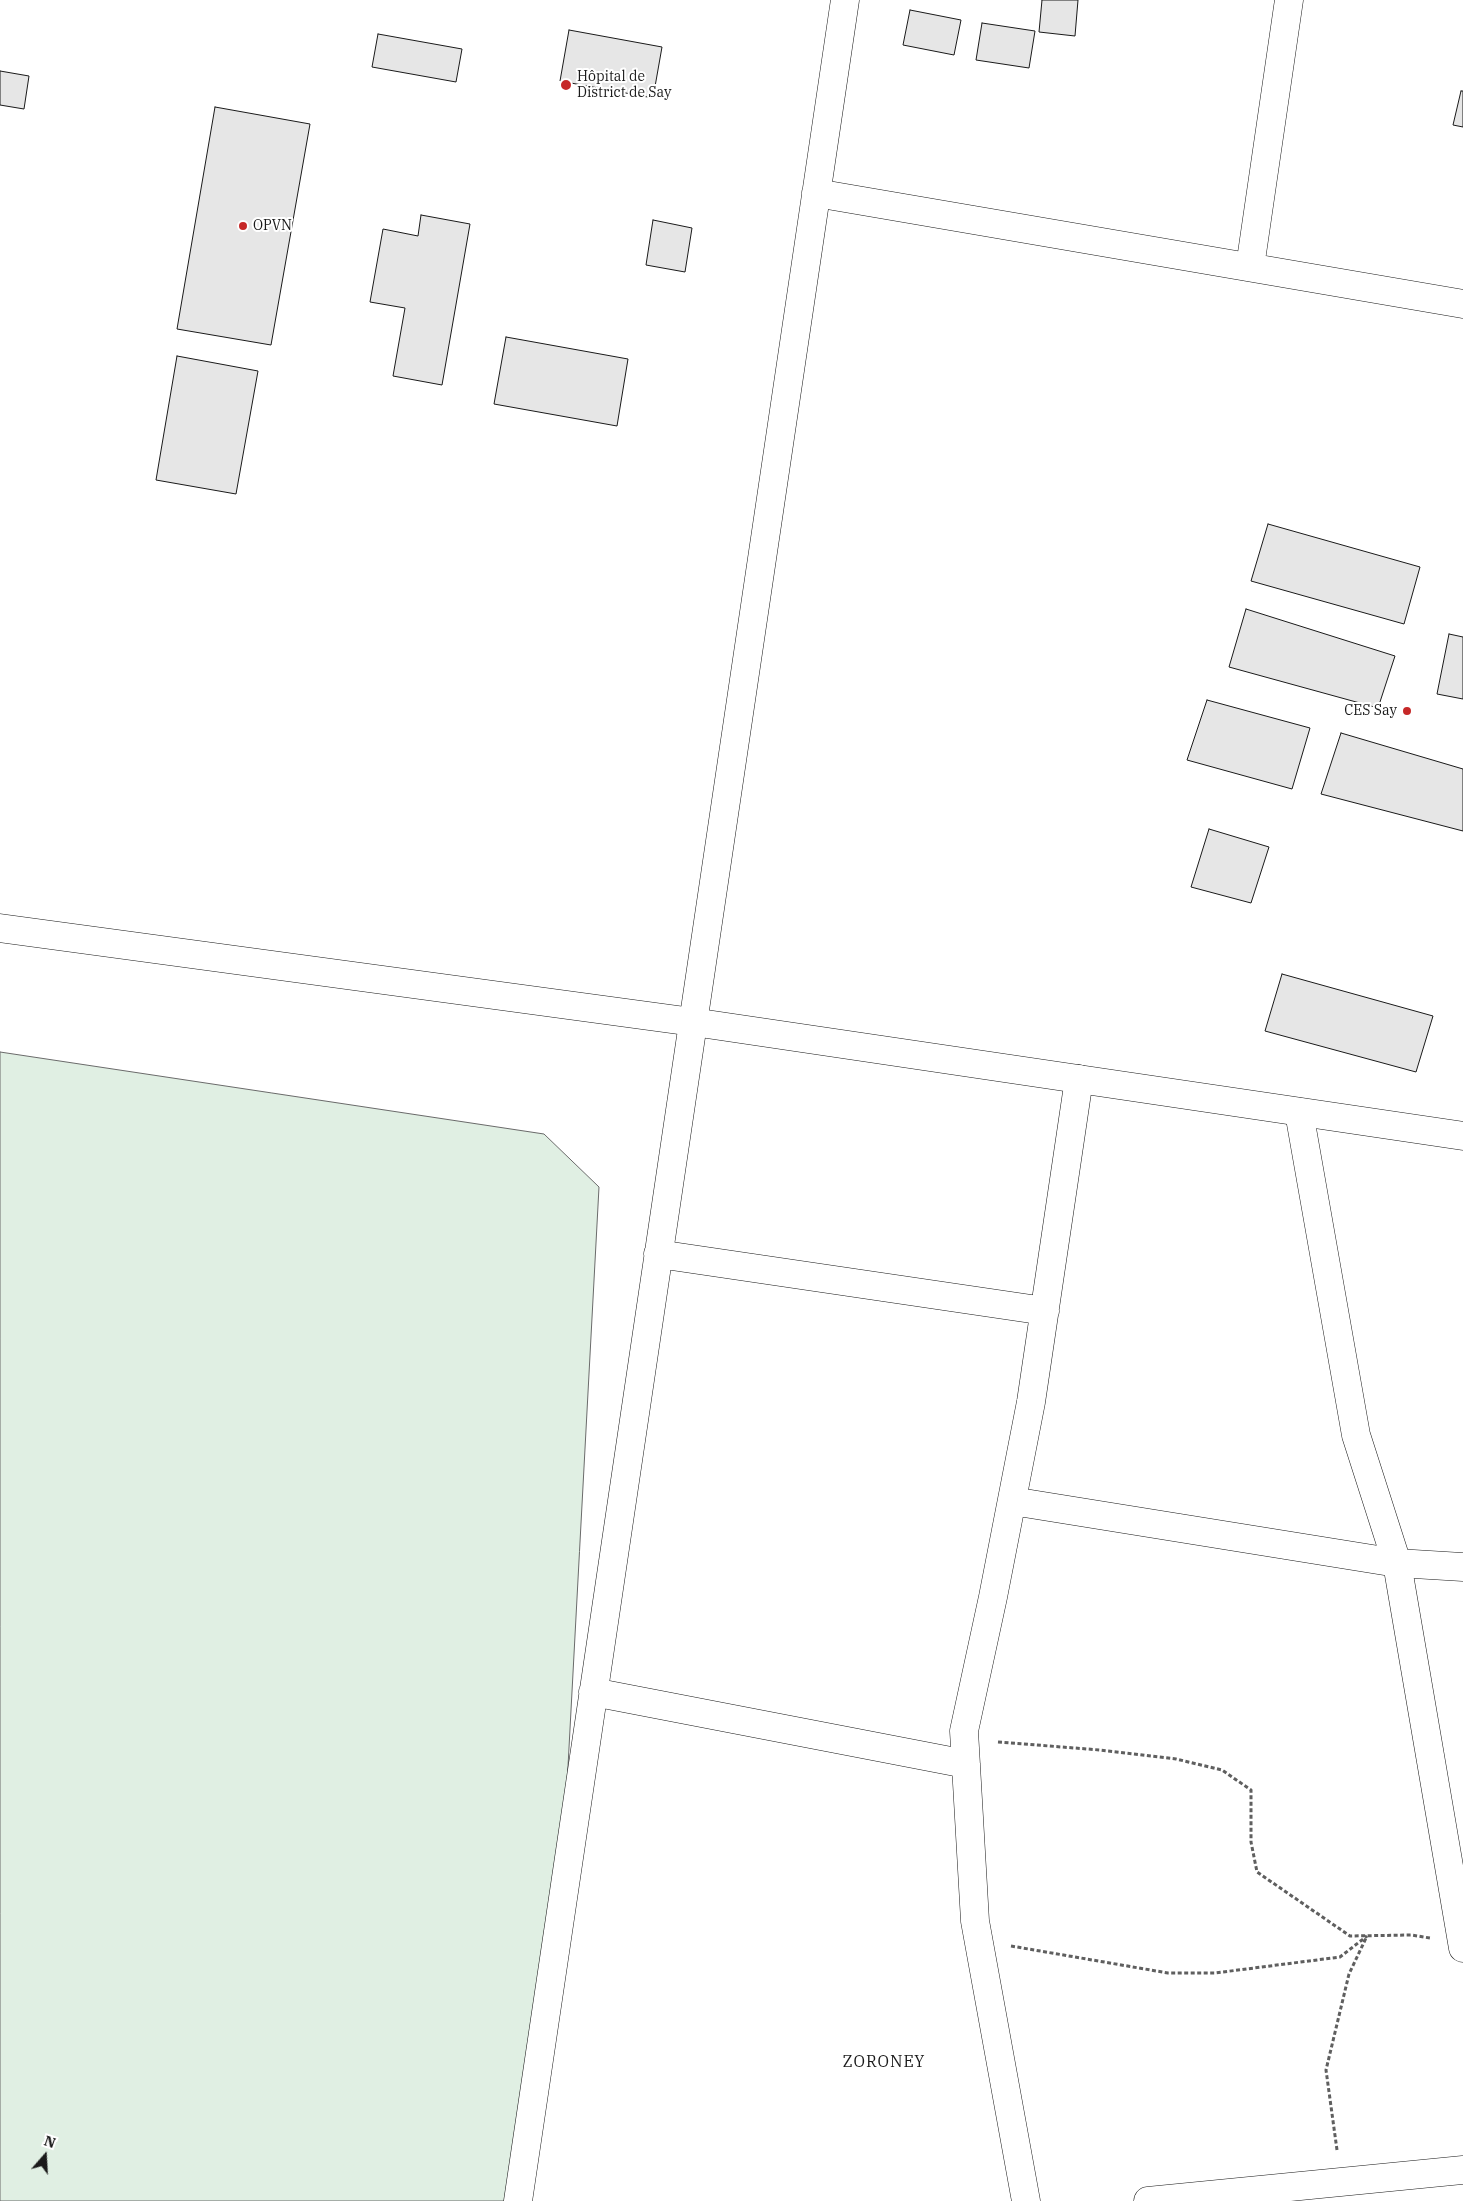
<!DOCTYPE html>
<meta charset="utf-8">
<style>
body{margin:0}
#map{position:relative;width:1463px;height:2201px;overflow:hidden;background:#fff;font-family:"IBM Plex Serif",serif}
canvas{display:block}
.north{position:absolute;left:20px;top:2131px;width:50px;height:50px;-webkit-text-stroke:4px #fff;paint-order:stroke;rotate:19deg;font-size:14px;font-weight:700;line-height:20px;text-align:center;color:#1a1a1a}
.north::after{content:'';display:block;margin:auto;width:18px;height:22px;background:#1a1a1a;clip-path:polygon(50% 0,100% 100%,50% 72%,0 100%)}
</style>
<div id="map">
<canvas width="1463" height="2201"></canvas>
<div class="north">N</div>
</div>
<script>
const ctx = document.querySelector('canvas').getContext('2d');
ctx.lineJoin = 'round';
function fillPath(path, color) {
  ctx.fillStyle = color;
  ctx.fill(path, 'evenodd');
}
function poly(rows) {
  const path = new Path2D();
  for (const r of rows) {
    path.moveTo(r[0], r[1]);
    for (let i = 2; i < r.length; i += 2) path.lineTo(r[i], r[i + 1]);
  }
  return path;
}
function stroke(path, color, width, dash) {
  ctx.strokeStyle = color;
  ctx.lineWidth = width;
  ctx.lineCap = dash ? 'butt' : 'round';
  ctx.setLineDash(dash || []);
  ctx.stroke(path);
}
function label(font, color, halo, rows, align = 'center') {
  ctx.font = font + ' "IBM Plex Serif",serif';
  ctx.lineWidth = 4;
  ctx.setLineDash([]);
  ctx.textBaseline = 'middle';
  ctx.strokeStyle = halo;
  ctx.fillStyle = color;
  for (const [text, x, y, turn = 0] of rows) {
    ctx.save();
    ctx.translate(x, y);
    ctx.rotate((+turn || 0) * Math.PI / 180);
    ctx.textAlign = isNaN(turn) ? turn : align;
    if (halo) ctx.strokeText(text, 0, 0);
    ctx.fillText(text, 0, 0);
    ctx.restore();
  }
}
const green = poly([
 [0,1052,544,1134,599,1187,560,1916,518,2201,0,2201,0,1052]
]);
fillPath(green, '#e0efe3');
stroke(green, '#6a6a6a', 1);
const building = poly([
 [1042,0,1078,0,1075,36,1039,32,1042,0],
 [910,10,961,20,954,55,903,45,910,10],
 [982,23,1035,31,1029,68,976,60,982,23],
 [569,30,662,47,653,98,560,81,569,30],
 [378,34,462,49,456,82,372,67,378,34],
 [0,71,29,76,24,109,0,105,0,71],
 [1461,91,1463,91,1463,127,1453,125,1461,91],
 [215,107,310,124,271,345,177,329,215,107],
 [421,215,470,224,442,385,393,376,405,308,370,302,383,229,418,236,421,215],
 [653,220,692,228,685,272,646,265,653,220],
 [506,337,628,359,617,426,494,404,506,337],
 [177,356,258,371,236,494,156,480,177,356],
 [1268,524,1420,567,1404,624,1251,581,1268,524],
 [1246,609,1395,656,1378,708,1229,667,1246,609],
 [1449,634,1463,637,1463,699,1437,694,1449,634],
 [1207,700,1310,728,1292,789,1187,760,1207,700],
 [1341,733,1463,769,1463,831,1321,794,1341,733],
 [1209,829,1269,847,1251,903,1191,887,1209,829],
 [1282,974,1433,1016,1416,1072,1265,1031,1282,974]
]);
fillPath(building, '#e6e6e6');
stroke(building, '#1a1a1a', 1);
const minor = poly([
 [816,193,1463,304],
 [1250,267,1289,0],
 [1299,1112,1356,1435,1397,1563,1463,1948],
 [658,1254,1045,1311],
 [1012,1501,1397,1563,1463,1567],
 [593,1692,966,1764],
 [518,2201,845,0],
 [1026,2201,975,1921,964,1731,993,1597,1031,1402,1079,1079],
 [1148,2201,1463,2170]
]);
const tertiary = poly([
 [0,928,693,1022,1463,1136]
]);
stroke(minor, '#1a1a1a', 29);
stroke(tertiary, '#1a1a1a', 29);
stroke(poly([
 [998,1742,1100,1750,1176,1759,1222,1770,1251,1790,1251,1842,1257,1872,1350,1936,1411,1935,1430,1938],
 [1011,1946,1168,1973,1215,1973,1340,1957,1367,1936],
 [1337,2150,1326,2070,1349,1974,1367,1936]
]), '#5f5f5f', 3, [4, 2.5]);
stroke(minor, '#fff', 28);
stroke(tertiary, '#fff', 28);
for (const [x, y, r, color] of [
 [566,85,6,"#c62828"],
 [243,226,5,"#c62828"],
 [1407,711,5,"#c62828"]
]) {
  const dot = new Path2D();
  dot.arc(x, y, r, 0, 2 * Math.PI);
  ctx.fillStyle = color;
  ctx.fill(dot);
  stroke(dot, '#fff', 2);
}
label('14px', '#1a1a1a', '#fff', [
 ["Hôpital de",577,77],
 ["District de Say",577,93],
 ["OPVN",253,226],
 ["CES Say",1397,711,"right"]
], 'left');
ctx.letterSpacing = '1px';
label('16px', '#1a1a1a', '#fff', [
 ["ZORONEY",884,2062]
]);
ctx.letterSpacing = '0px';
</script>
